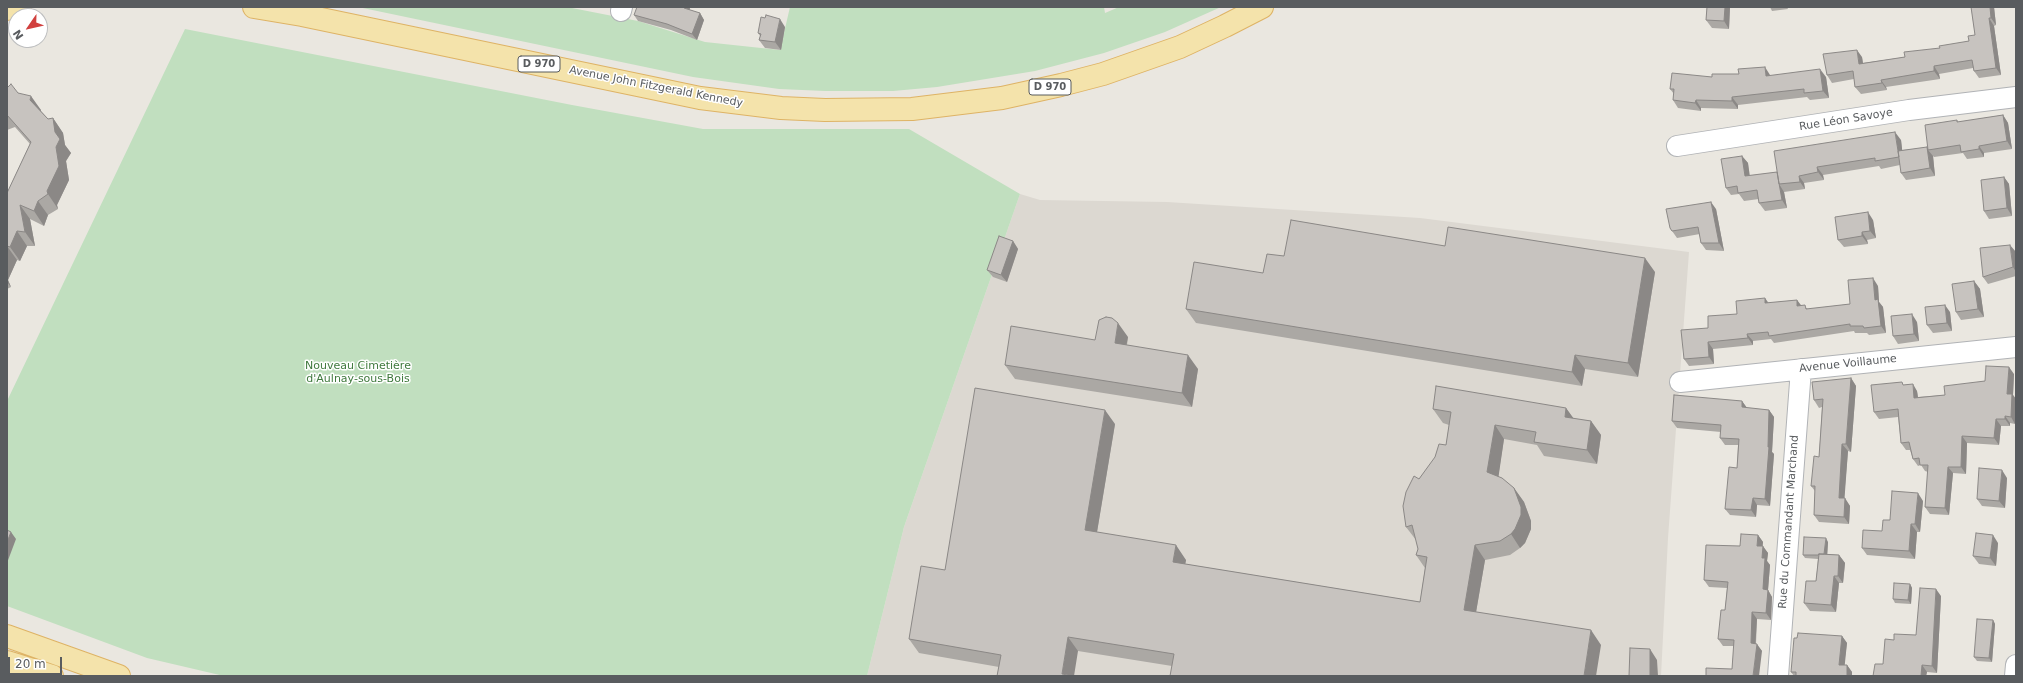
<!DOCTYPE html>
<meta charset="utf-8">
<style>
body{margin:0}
#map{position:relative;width:2023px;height:683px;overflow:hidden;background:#eae7e0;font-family:"DejaVu Sans",sans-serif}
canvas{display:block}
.frame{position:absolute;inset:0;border:8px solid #595c5f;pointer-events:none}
.north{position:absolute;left:8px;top:8px;width:40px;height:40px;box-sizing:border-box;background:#fff;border:1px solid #bdbebf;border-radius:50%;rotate:236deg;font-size:11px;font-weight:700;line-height:16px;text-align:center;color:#595c5f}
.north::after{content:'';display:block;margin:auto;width:14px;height:18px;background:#d1403e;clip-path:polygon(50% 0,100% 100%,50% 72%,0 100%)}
.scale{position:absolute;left:8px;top:657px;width:54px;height:18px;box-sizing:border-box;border:2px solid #595c5f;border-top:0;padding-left:5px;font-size:12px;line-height:14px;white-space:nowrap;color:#595c5f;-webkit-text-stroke:3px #fff;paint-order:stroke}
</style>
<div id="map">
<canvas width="2023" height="683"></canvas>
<div class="frame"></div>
<div class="north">N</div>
<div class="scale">20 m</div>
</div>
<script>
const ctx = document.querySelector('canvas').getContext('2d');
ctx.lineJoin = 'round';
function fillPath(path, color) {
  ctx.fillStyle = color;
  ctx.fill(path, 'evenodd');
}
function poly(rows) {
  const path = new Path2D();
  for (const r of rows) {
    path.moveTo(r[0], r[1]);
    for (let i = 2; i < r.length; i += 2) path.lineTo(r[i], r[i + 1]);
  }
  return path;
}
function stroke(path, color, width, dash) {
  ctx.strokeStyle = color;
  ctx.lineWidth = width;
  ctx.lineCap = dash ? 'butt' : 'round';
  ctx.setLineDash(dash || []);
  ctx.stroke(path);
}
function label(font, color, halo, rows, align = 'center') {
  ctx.font = font + ' "DejaVu Sans",sans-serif';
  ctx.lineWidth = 3;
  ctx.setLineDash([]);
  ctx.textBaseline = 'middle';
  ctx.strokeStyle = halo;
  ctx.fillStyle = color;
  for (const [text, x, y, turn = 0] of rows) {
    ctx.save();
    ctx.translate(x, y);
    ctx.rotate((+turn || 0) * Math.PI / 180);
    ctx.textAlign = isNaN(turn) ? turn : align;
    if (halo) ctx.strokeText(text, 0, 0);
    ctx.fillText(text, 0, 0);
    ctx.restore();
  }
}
fillPath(poly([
 [1020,194,1040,200,1167,202,1420,218,1689,252,1668,538,1661,676,867,676,904,527]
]), '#dcd8d1');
fillPath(poly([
 [358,7,567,7,638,21,705,42,780,50,790,7,1104,7,1105,13,1119,7,1221,7,1165,32,1104,53,1035,71,937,87,893,91,825,91,779,89,693,77],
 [185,29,572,105,703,129,909,129,1020,194,904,527,867,676,224,676,147,658,7,606,7,401]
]), '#c1dfbf');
const minor = poly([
 [621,11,622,7],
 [1677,146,1909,110,2016,97],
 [1680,382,2016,347],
 [1778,676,1801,369],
 [2015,676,2016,665]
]);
const primary = poly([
 [254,7,302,15,700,98,781,108,825,110,912,109,1002,98,1061,85,1103,74,1180,47,1225,26,1262,7],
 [7,9,20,7],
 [7,636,119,676],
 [7,662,52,676]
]);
stroke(minor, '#b1b3b6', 22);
stroke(primary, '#deb365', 24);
stroke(minor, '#fff', 20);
stroke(primary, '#f4e3ab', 22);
fillPath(poly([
 [690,7,690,10,700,13,704,20,697,40,671,30,638,21,634,15],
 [1707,7,1730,7,1729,29,1712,28,1706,20],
 [1770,7,1787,7,1788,9,1772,11],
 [1971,7,1994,7,1996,25,1994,26,2001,75,1979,78,1974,71,1973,68,1939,74,1940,79,1886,87,1887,90,1861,94,1855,87,1854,79,1832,83,1827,75,1862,57,1863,63,1905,57,1969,41,1975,35],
 [785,27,781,50,765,48,759,40,760,36,758,33],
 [1770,75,1770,76,1826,77,1829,98,1810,100,1807,97,1738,105,1738,109,1701,108,1701,111,1678,108,1673,100,1674,94,1670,89,1712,77],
 [7,88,18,93,41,110,41,111,48,119,53,118,63,133,65,145,71,153,66,161,69,180,57,205,58,209,48,215,44,226,30,219,35,246,27,246,20,261,17,260,8,280,11,287,7,289,7,193,30,144,15,127,7,130],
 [2003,115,2008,123,2012,149,1984,153,1984,157,1967,159,1963,153,1934,157,1933,156,1935,176,1906,180,1901,173,1900,165,1881,169,1879,166,1823,175,1824,180,1804,183,1805,189,1784,192,1787,208,1765,211,1759,203,1759,199,1744,201,1739,194,1731,195,1726,188,1742,156,1748,163,1749,176,1777,172,1901,140,1902,150,1928,148,1957,120,1958,122],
 [2004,177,2009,184,2012,216,1989,219,1984,211],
 [1716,209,1724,251,1706,250,1701,243,1700,234,1677,238,1670,228],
 [1873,220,1876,238,1867,240,1868,244,1844,247,1838,240],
 [1013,241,1018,249,1007,282,993,277,987,270],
 [1445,246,1655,272,1638,377,1585,369,1582,386,1196,323,1186,309,1263,273,1284,256],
 [2016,252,2016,276,1988,284,1983,277],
 [1974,281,1980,289,1984,317,1961,320,1956,312],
 [1878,286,1879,302,1883,307,1886,333,1869,335,1867,333,1855,333,1854,331,1774,343,1771,339,1753,341,1753,345,1713,349,1714,364,1689,366,1684,359,1708,328,1737,314,1768,303,1797,300,1801,305,1808,309,1850,304],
 [1950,312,1952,331,1933,333,1927,325],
 [1917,322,1919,341,1898,344,1893,336],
 [1128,337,1127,345,1198,369,1192,407,1015,379,1005,365],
 [2014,374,2013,395,2016,399,2015,424,2010,423,2010,426,2001,426,1999,445,1967,443,1966,474,1953,473,1949,515,1930,514,1925,507,1928,472,1925,471,1921,465,1918,466,1913,459,1910,450,1906,450,1901,443,1898,417,1879,419,1874,412,1904,385,1917,391,1918,397,1945,395,1985,381],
 [1851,378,1856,386,1851,452,1848,451,1844,498,1850,506,1849,524,1819,522,1814,515,1815,491,1811,486,1819,457,1822,407,1819,408,1814,400],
 [1742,401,1747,408,1769,410,1774,417,1772,452,1774,454,1770,506,1757,505,1756,517,1730,515,1725,509,1737,468,1738,445,1725,445,1720,438,1721,432,1677,428,1672,421],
 [1566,408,1574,419,1591,421,1601,435,1597,464,1544,456,1537,445,1504,439,1498,477,1514,488,1524,502,1531,521,1531,529,1525,543,1520,548,1510,555,1485,560,1476,612,1601,645,1172,666,1078,651,999,667,919,653,909,639,945,570,1115,424,1097,532,1186,560,1185,564,1420,602,1425,568,1416,555,1418,549,1416,540,1406,527,1419,479,1446,445,1449,425,1443,423,1433,409],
 [2007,478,2005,508,1982,506,1977,499],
 [1923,501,1920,532,1917,532,1915,559,1867,555,1862,548,1882,531,1890,520],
 [1758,535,1763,542,1762,546,1768,553,1767,561,1770,565,1768,590,1772,597,1771,620,1757,619,1756,644,1762,651,1732,669,1734,646,1723,646,1718,639,1725,610,1727,588,1709,587,1704,580,1740,546],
 [1828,542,1827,554,1839,555,1845,563,1843,583,1839,583,1836,612,1810,611,1804,603,1816,581,1818,559,1805,558,1803,555],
 [1998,543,1996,566,1979,564,1973,556],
 [1910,584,1912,588,1911,604,1895,603,1893,599],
 [1941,596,1937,673,1927,672,1926,676,1873,676,1883,664,1894,640,1916,635],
 [1993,620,1995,624,1992,662,1977,661,1974,657],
 [1842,636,1847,643,1844,665,1847,665,1852,672,1852,676,1794,676,1791,672]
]), '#aba8a4');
fillPath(poly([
 [685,7,690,7,689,14,684,8],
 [1725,7,1730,7,1729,29,1724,21],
 [1990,7,1994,7,1996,25,1991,18],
 [700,13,704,20,697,40,692,34],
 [1989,18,1994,26,2001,75,1996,68],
 [780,19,785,27,781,50,775,42],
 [1857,50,1862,57,1864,71,1859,64],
 [1934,66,1939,74,1940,79,1934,71],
 [1765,67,1770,75,1771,84,1766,76],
 [1820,69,1826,77,1829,98,1823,91],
 [1881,80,1886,87,1887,90,1882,83],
 [31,96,41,110,40,114,30,100],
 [1732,97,1738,105,1738,109,1732,101],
 [1696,100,1701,108,1701,111,1695,103],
 [2003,115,2008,123,2012,149,2007,141],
 [53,118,63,133,65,145,71,153,66,161,69,180,57,205,58,209,48,194,47,191,56,147],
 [1895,132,1901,140,1904,165,1899,157],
 [1979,146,1984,153,1984,157,1979,149],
 [1927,147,1929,150,1928,150,1933,156,1935,176,1930,168],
 [1742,156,1748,163,1751,184,1745,176],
 [1817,167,1823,175,1824,180,1818,172],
 [1777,172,1779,184,1784,192,1787,208,1782,200],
 [1799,176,1804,183,1805,189,1800,182],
 [2004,177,2009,184,2012,216,2007,208],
 [38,201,48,215,44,226,34,211],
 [1711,202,1716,209,1724,251,1719,243],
 [20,205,30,219,35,246,25,232],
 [1868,212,1873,220,1876,238,1870,231],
 [17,231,27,246,20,261,10,247],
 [1862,232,1867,240,1868,244,1862,236],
 [1013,241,1018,249,1007,282,1001,275],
 [2010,245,2016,252,2016,272,2013,267],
 [7,246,17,260,8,280,11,287,7,282],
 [1645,258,1655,272,1638,377,1628,363],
 [1873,278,1878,286,1879,302,1883,307,1886,333,1881,326,1875,300],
 [1974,281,1980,289,1984,317,1978,309],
 [1765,298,1770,305,1765,303],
 [1797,300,1802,307,1797,306],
 [1945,305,1950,312,1952,331,1947,323],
 [1912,314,1917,322,1919,341,1914,334],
 [1118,323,1128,337,1124,357,1115,343],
 [1747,334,1753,341,1753,345,1748,338],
 [1708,342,1713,349,1714,364,1709,357],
 [1188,355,1198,369,1192,407,1182,393],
 [1575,355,1585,369,1582,386,1572,372],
 [2009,367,2014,374,2013,395,2016,399,2015,424,2011,417,2007,394],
 [1851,378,1856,386,1851,452,1846,444],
 [1913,384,1917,391,1919,405,1914,398],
 [1742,401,1747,408,1742,407],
 [1566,408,1576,422,1565,417],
 [1105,410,1115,424,1095,544,1085,530],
 [1769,410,1774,417,1772,452,1774,454,1770,506,1765,499],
 [2005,416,2010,423,2010,426,2005,419],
 [1996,419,2001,426,1999,445,1994,438],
 [1591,421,1601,435,1597,464,1587,450],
 [1495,425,1504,439,1497,487,1487,472],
 [1962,436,1967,443,1966,474,1961,467],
 [1842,444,1848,451,1844,505,1839,498],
 [1948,467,1953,473,1949,515,1945,508],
 [2002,470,2007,478,2005,508,1999,501],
 [1514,488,1524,502,1531,521,1531,529,1525,543,1520,548,1511,534],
 [1918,493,1923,501,1920,532,1915,524],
 [1753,498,1757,505,1756,517,1751,510],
 [1845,498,1850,506,1849,524,1844,517],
 [1911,524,1917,532,1915,559,1909,551],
 [11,532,16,539,7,563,7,542],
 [1758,535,1763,542,1762,553,1757,546],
 [1993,535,1998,543,1996,566,1990,558],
 [1826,538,1828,542,1827,560,1824,556],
 [1176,545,1186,560,1183,576,1173,562],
 [1475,545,1485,560,1474,624,1464,610],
 [1763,546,1768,553,1767,561,1770,565,1768,590,1772,597,1771,620,1766,613,1763,589,1762,558],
 [1839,555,1845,563,1843,583,1838,576],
 [1834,576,1839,583,1836,612,1831,605],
 [1910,584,1912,588,1911,604,1908,600],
 [1936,589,1941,596,1937,673,1932,666],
 [1752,612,1757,619,1755,650,1751,643],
 [1993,620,1995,624,1992,662,1989,658],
 [1591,630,1601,645,1596,676,1584,676],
 [1842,636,1847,643,1844,672,1839,665],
 [1068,637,1078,651,1074,676,1062,674],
 [1757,644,1762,651,1759,676,1753,676],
 [1650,649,1657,660,1658,676,1650,676],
 [1847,665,1852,672,1852,676,1847,676],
 [1922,665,1927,672,1926,676,1921,676]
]), '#8b8886');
const building = poly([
 [637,7,685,7,684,8,700,13,692,34,667,24,634,15,637,7],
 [1707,7,1725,7,1724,21,1706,20,1707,7],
 [1971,7,1990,7,1991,18,1989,18,1996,68,1974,71,1972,60,1934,66,1934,71,1881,80,1882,83,1855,87,1853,71,1827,75,1823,54,1857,50,1859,64,1905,57,1904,52,1940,48,1939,46,1969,41,1968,36,1975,35,1971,7],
 [766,15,780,19,775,42,759,40,761,34,758,33,761,17,765,18,766,15],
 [1765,67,1766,76,1820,69,1823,91,1804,93,1804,89,1732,97,1732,101,1696,100,1695,103,1673,100,1674,89,1670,89,1672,73,1712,77,1712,74,1739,74,1738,69,1765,67],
 [11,84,18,93,31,96,30,100,48,119,53,118,55,132,60,139,56,147,59,166,47,191,48,194,38,201,34,211,20,205,25,232,17,231,10,247,7,246,7,193,31,142,7,115,7,88,11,84],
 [2003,115,2007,141,1979,146,1979,149,1961,152,1960,145,1928,150,1925,125,1957,120,1957,122,2003,115],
 [1895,132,1899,157,1875,161,1875,158,1817,167,1818,172,1799,176,1800,182,1779,184,1774,151,1895,132],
 [1927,147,1930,168,1901,173,1898,151,1927,147],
 [1742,156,1745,176,1777,172,1782,200,1759,203,1757,190,1738,193,1737,186,1726,188,1721,159,1742,156],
 [2004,177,2007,208,1984,211,1981,180,2004,177],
 [1711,202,1719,243,1701,243,1698,227,1672,231,1670,228,1666,209,1711,202],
 [1868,212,1870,231,1862,232,1862,236,1838,240,1835,217,1868,212],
 [1291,220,1445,246,1448,227,1645,258,1628,363,1575,355,1572,372,1186,309,1194,262,1263,273,1267,254,1284,256,1291,220],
 [999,236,1013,241,1001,275,987,270,999,236],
 [2010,245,2013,267,1983,277,1980,248,2010,245],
 [1873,278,1875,300,1878,299,1881,326,1864,328,1863,326,1850,326,1850,324,1769,336,1768,332,1747,334,1748,338,1708,342,1709,357,1684,359,1681,330,1708,328,1708,316,1737,314,1736,301,1765,298,1765,303,1797,300,1797,306,1805,305,1806,309,1850,304,1848,280,1873,278],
 [1974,281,1978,309,1956,312,1952,284,1974,281],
 [1945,305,1947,323,1927,325,1925,307,1945,305],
 [1912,314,1914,334,1893,336,1891,316,1912,314],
 [1106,317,1112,318,1118,323,1115,343,1188,355,1182,393,1005,365,1011,326,1095,340,1099,320,1106,317],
 [1986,366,2009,367,2007,394,2012,394,2011,417,2005,416,2005,419,1996,419,1994,438,1962,436,1961,467,1948,467,1945,508,1925,507,1928,465,1920,465,1919,458,1913,459,1909,442,1901,443,1898,409,1874,412,1871,385,1902,382,1903,385,1913,384,1914,398,1945,395,1944,386,1985,381,1986,366],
 [1851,378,1846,444,1842,444,1839,498,1845,498,1844,517,1814,515,1815,486,1811,486,1814,456,1819,457,1823,399,1814,400,1812,382,1851,378],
 [1436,386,1566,408,1565,417,1591,421,1587,450,1534,442,1536,432,1495,425,1487,472,1502,478,1514,488,1521,507,1521,515,1515,529,1511,534,1500,541,1475,545,1464,610,1591,630,1584,676,1170,676,1174,654,1068,637,1062,674,1073,676,997,676,1001,655,909,639,921,566,945,570,975,388,1105,410,1085,530,1176,545,1173,562,1420,602,1427,557,1416,555,1418,549,1412,525,1406,527,1403,506,1406,492,1414,476,1419,479,1435,457,1439,444,1446,445,1451,412,1433,409,1436,386],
 [1674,395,1742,401,1742,407,1769,410,1768,447,1769,447,1765,499,1753,498,1751,510,1725,509,1729,467,1737,468,1739,439,1720,438,1721,425,1672,421,1674,395],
 [1979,468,2002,470,1999,501,1977,499,1979,468],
 [1892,491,1918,493,1915,524,1911,524,1909,551,1862,548,1863,530,1882,531,1883,520,1890,520,1892,491],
 [7,530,11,532,7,542,7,530],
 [1976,533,1993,535,1990,558,1973,556,1976,533],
 [1741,534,1758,535,1757,546,1763,546,1762,558,1765,558,1763,589,1768,590,1766,613,1752,612,1751,643,1757,644,1753,676,1706,676,1706,668,1732,669,1734,640,1718,639,1721,610,1725,610,1728,582,1704,580,1706,545,1740,546,1741,534],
 [1804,537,1826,538,1824,554,1819,554,1818,555,1803,555,1804,537],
 [1819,554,1839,555,1838,576,1834,576,1831,605,1804,603,1806,581,1816,581,1819,554],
 [1894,583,1910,584,1908,600,1893,599,1894,583],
 [1920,588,1936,589,1932,666,1922,665,1921,676,1873,676,1875,664,1883,664,1885,639,1894,640,1894,634,1916,635,1920,588],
 [1977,619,1993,620,1989,658,1974,657,1977,619],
 [1798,633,1842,636,1839,665,1847,665,1847,676,1796,676,1796,672,1791,672,1794,638,1797,638,1798,633],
 [1630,648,1650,649,1650,676,1629,676,1630,648]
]);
fillPath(building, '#c7c3bf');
stroke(building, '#8b8886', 1);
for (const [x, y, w] of [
 [539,64,42],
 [1050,87,42]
]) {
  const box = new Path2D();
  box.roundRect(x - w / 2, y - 8, w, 16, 3);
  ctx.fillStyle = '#fff';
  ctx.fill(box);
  stroke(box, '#595c5f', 1);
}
label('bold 10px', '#595c5f', null, [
 ["D 970",539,64],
 ["D 970",1050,87]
]);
label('11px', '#595c5f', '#fff', [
 ["Avenue John Fitzgerald Kennedy",656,87,11],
 ["Rue Léon Savoye",1846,120,-9],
 ["Avenue Voillaume",1848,364,-6],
 ["Rue du Commandant Marchand",1789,522,-86]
]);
label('11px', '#3f793d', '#fff', [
 ["Nouveau Cimetière",358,366],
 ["d'Aulnay-sous-Bois",358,379]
]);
</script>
